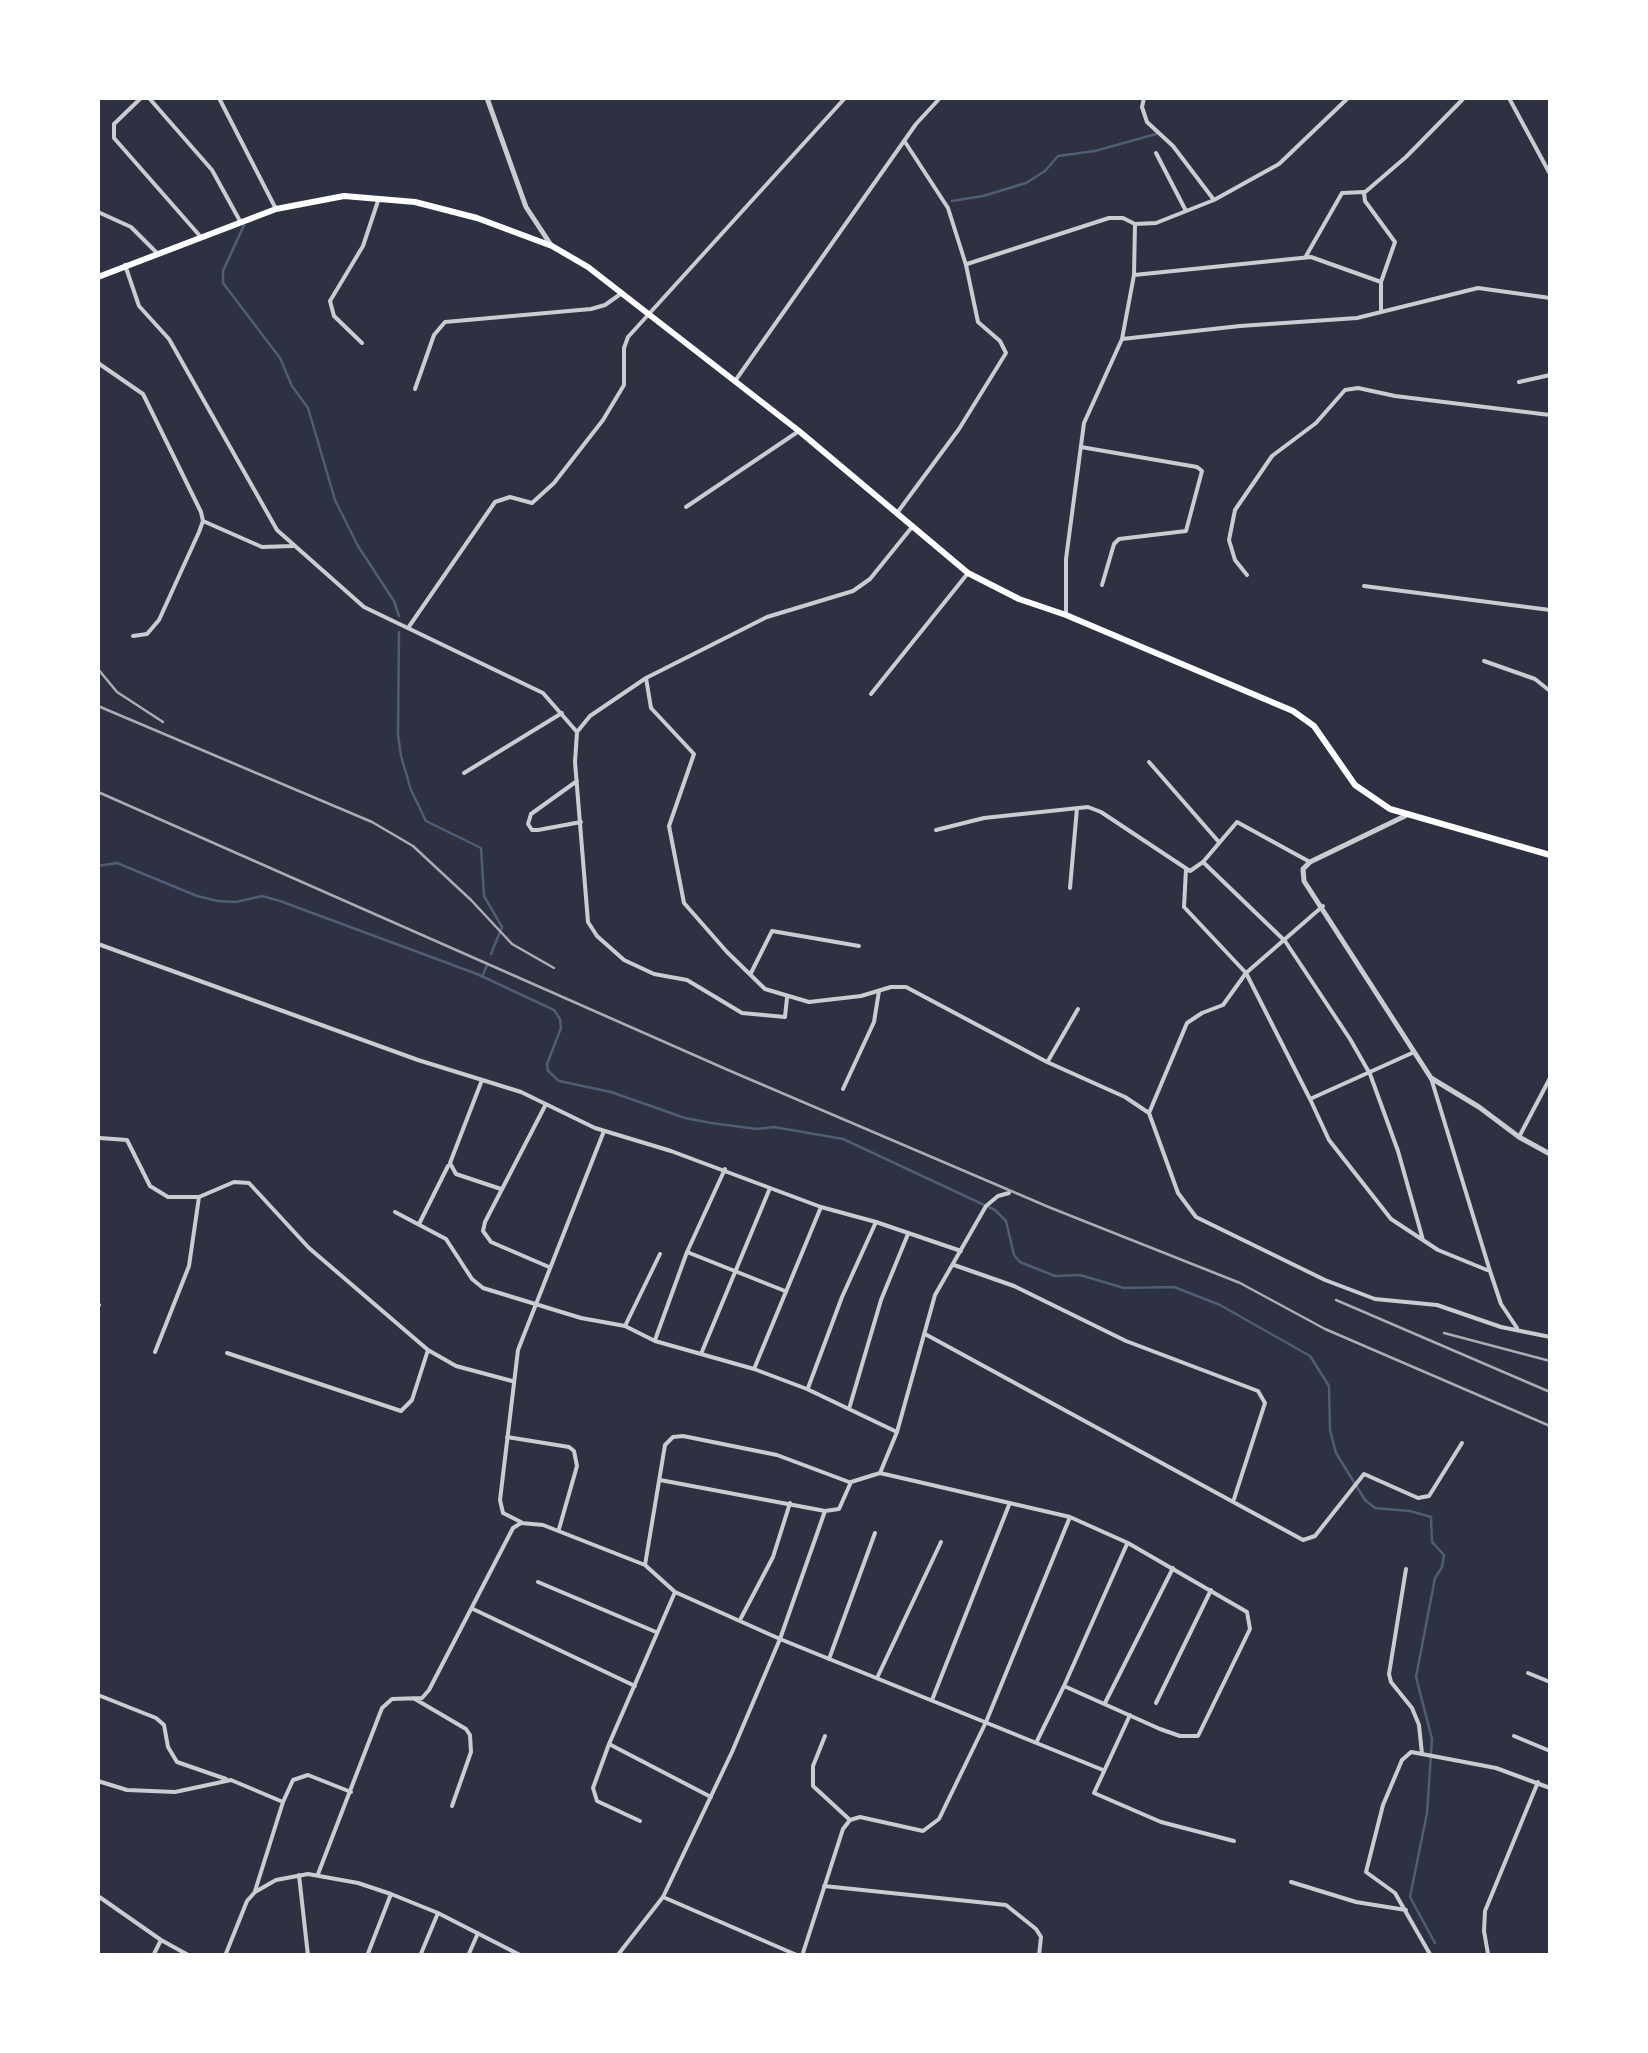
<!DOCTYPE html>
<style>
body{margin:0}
#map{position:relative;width:1648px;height:2053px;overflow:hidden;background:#2d3142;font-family:"Fira Sans Condensed",sans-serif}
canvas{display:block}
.frame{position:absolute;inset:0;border:100px solid #fff;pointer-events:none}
</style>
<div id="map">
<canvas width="1648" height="2053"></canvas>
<div class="frame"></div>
</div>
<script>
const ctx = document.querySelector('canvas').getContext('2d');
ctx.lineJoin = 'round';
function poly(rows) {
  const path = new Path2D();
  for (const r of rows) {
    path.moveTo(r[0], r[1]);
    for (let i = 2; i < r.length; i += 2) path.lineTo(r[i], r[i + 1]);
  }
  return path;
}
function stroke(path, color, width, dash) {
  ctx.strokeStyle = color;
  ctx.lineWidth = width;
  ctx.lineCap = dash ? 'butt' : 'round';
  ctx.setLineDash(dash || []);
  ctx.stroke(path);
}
stroke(poly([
 [1548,98,1550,101],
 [952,201,983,196,1026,183,1045,171,1058,156,1095,151,1156,134],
 [244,225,223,271,223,283,280,358,292,386,308,408,335,500,358,546,394,601,399,616],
 [399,632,398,735,401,756,411,790,426,821,481,848,484,896,502,927,491,954],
 [98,866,117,863,197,896,218,901,236,902,262,896,280,901,477,974,554,1010,560,1019,561,1028,547,1064,548,1071,559,1081,611,1092,685,1118,711,1123,757,1129,774,1127,843,1139,995,1210,1006,1221,1014,1255,1020,1262,1055,1276,1080,1275,1124,1288,1174,1287,1220,1305,1310,1356,1329,1386,1330,1430,1336,1453,1365,1500,1375,1508,1410,1511,1431,1517,1432,1542,1444,1555,1442,1567,1435,1578,1416,1677,1432,1739,1427,1813,1410,1897,1435,1943],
 [482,977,487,965]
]), '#4f5d75', 2.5);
stroke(poly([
 [141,98,114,124,114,138,200,236],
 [149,98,212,170,240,221],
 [219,98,276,209],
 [1144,98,1142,107,1147,122,1173,146,1214,200],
 [1509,98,1550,174],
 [1156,153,1186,211],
 [98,212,131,227,157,253],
 [1306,256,1342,193,1364,192],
 [967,264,1109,218,1123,218,1135,224,1156,223,1214,200,1279,164,1348,98],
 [125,265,139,306,169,339,277,530,364,607,543,693,577,732],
 [1134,275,1311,257,1381,282],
 [1381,312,1381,282,1395,242,1365,201,1364,193,1406,157,1464,98],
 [1122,339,1240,326,1357,318,1478,288,1550,298],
 [362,343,334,316,330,301,363,246,378,201],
 [98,363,143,394,201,512,203,521,199,532,159,620,147,634,133,636],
 [735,381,916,124,940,98],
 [1519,382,1550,375],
 [415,389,434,335,445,322,591,309,605,305,622,293],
 [1081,447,1197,467,1202,471,1186,531,1119,539,1114,544,1102,585],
 [686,507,799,431],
 [897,513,959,429,1006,353,1000,341,978,322,966,265,948,208,905,142],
 [203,521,262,547,293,546],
 [1247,575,1235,560,1229,540,1235,510,1272,456,1316,423,1345,390,1358,388,1395,396,1550,415],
 [1364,586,1550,610],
 [1066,614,1066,559,1084,423,1122,339,1134,275,1135,224],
 [408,628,495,502,510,497,532,503,554,483,603,420,624,385,624,348,628,337,845,98],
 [1484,661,1535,679,1550,691],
 [646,678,651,708,694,754,669,826,684,903,727,952,765,989,809,1002,861,996,891,987,906,987,1047,1062,1125,1097,1149,1113,1178,1193,1196,1217,1325,1280,1375,1299,1437,1305,1501,1327,1550,1337],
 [871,694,968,573],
 [1149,762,1218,841],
 [464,773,562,713],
 [577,781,531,814,528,824,532,830,538,830,581,822],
 [936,830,984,818,1088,807,1101,812,1190,871,1203,862,1237,822,1310,862],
 [1203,862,1285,941,1350,1039,1370,1074,1398,1151,1423,1240],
 [1186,869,1184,907,1246,973,1310,1099,1412,1053],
 [1070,888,1077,808],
 [98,944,418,1060,521,1092,595,1128,671,1151,821,1207,876,1222,961,1251],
 [751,973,772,931,859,946],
 [787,998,785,1017,742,1013,687,980,654,974,624,960,597,936,588,922,575,762,577,732,590,716,646,678,767,617,853,591,870,579,912,527],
 [1048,1061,1078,1009],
 [1431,1078,1490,1271,1501,1304,1517,1328],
 [482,1080,450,1163,456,1174,501,1189],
 [843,1089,874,1022,879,991],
 [1310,1099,1329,1140,1391,1219,1438,1250,1487,1270],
 [546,1104,485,1222,483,1231,491,1242,549,1267],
 [1149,1113,1187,1023,1202,1013,1223,1005,1246,973,1323,906],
 [1519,1137,1550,1078],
 [100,1138,127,1140,150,1186,168,1197,199,1197,234,1182,249,1183,309,1248,428,1350,456,1366,512,1381],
 [395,1212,446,1239,472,1279,483,1288,581,1318,625,1326,655,1341,754,1369,807,1389,897,1432],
 [419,1224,448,1166],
 [687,1252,785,1291],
 [954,1265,1014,1286,1126,1341,1258,1391,1265,1403,1234,1499],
 [98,1304,99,1305],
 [625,1326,660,1254],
 [925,1334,1303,1540,1315,1536,1364,1474,1418,1498,1429,1496,1462,1443],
 [655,1340,687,1252,725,1169],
 [155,1352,189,1266,199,1197],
 [227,1353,401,1411,412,1400,428,1350],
 [701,1354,770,1188],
 [754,1369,821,1207],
 [808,1388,842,1297,876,1222],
 [849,1409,881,1300,908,1234],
 [507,1437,569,1447,574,1451,577,1466,559,1529],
 [880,1473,1070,1517,1128,1543,1247,1612,1250,1629,1198,1736,1180,1736,1160,1729,1064,1686,1037,1741],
 [660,1480,825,1511,839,1509,851,1482,880,1473,897,1432,935,1295,986,1206,998,1196,1009,1193],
 [1550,1482,1550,1490],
 [521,1522,503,1513,500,1500,518,1350,604,1131],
 [645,1565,665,1445,673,1437,683,1436,777,1455,849,1482],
 [1406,1569,1389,1674,1391,1682,1412,1708,1419,1725,1422,1754,1496,1768,1550,1788],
 [538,1582,656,1632],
 [473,1609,635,1686],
 [741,1618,773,1557,790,1503],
 [829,1659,875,1533],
 [1528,1673,1550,1682],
 [877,1678,941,1542],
 [1064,1686,1127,1544],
 [98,1695,156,1718,164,1725,168,1747,177,1762,226,1779],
 [415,1699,466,1729,470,1735,471,1752,452,1806],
 [932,1700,1009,1505],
 [1105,1703,1173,1568],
 [1156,1703,1211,1590],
 [1130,1715,1094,1793,1161,1822,1234,1841],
 [825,1736,813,1766,813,1786,850,1820],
 [1514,1736,1550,1751],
 [609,1744,711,1797],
 [1422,1754,1411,1752,1402,1760,1383,1805,1366,1872,1395,1893,1431,1956],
 [98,1781,127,1790,175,1792,231,1780,283,1802],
 [640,1821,597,1801,593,1788,609,1744,675,1592],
 [318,1874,382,1708,392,1699,422,1698,429,1690,513,1528,521,1523,543,1525,645,1565,675,1592,780,1639,1103,1770],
 [299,1875,308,1956],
 [1291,1882,1356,1902,1406,1910],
 [824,1886,1006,1905,1036,1929,1041,1937,1039,1956],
 [255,1891,283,1802,293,1780,308,1775,351,1792],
 [98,1896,161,1940,190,1956],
 [663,1897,799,1956],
 [1488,1954,1484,1931,1485,1911,1538,1782],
 [153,1956,161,1940],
 [225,1956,247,1901,255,1892,276,1880,308,1874,358,1883,391,1894,438,1913,522,1956],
 [367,1956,391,1894],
 [420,1956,438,1913],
 [468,1956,478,1933],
 [617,1956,663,1897,732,1752,780,1639,825,1511],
 [802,1956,843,1829,850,1820,860,1817,923,1831,939,1819,986,1722,1070,1517],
 [1474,1956,1507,1956],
 [1540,1956,1550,1955]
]), '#caccd0', 4);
stroke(poly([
 [487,98,526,207,551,245],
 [1405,816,1310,862,1303,869,1304,881,1431,1078,1479,1107,1519,1137,1550,1154]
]), '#caccd0', 5);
stroke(poly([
 [98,277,276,209,344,196,415,202,477,218,552,246,588,267,799,431,968,573,1019,599,1066,615,1293,711,1314,726,1355,785,1390,809,1550,855]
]), '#fff', 6);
stroke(poly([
 [98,669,117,692,163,722],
 [98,706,372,822,413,846,471,900,512,944,554,968],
 [98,792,728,1070,1051,1208,1240,1283,1325,1329,1550,1426],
 [1336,1300,1550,1392],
 [1444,1333,1550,1361]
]), '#abadb3', 2.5);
</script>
